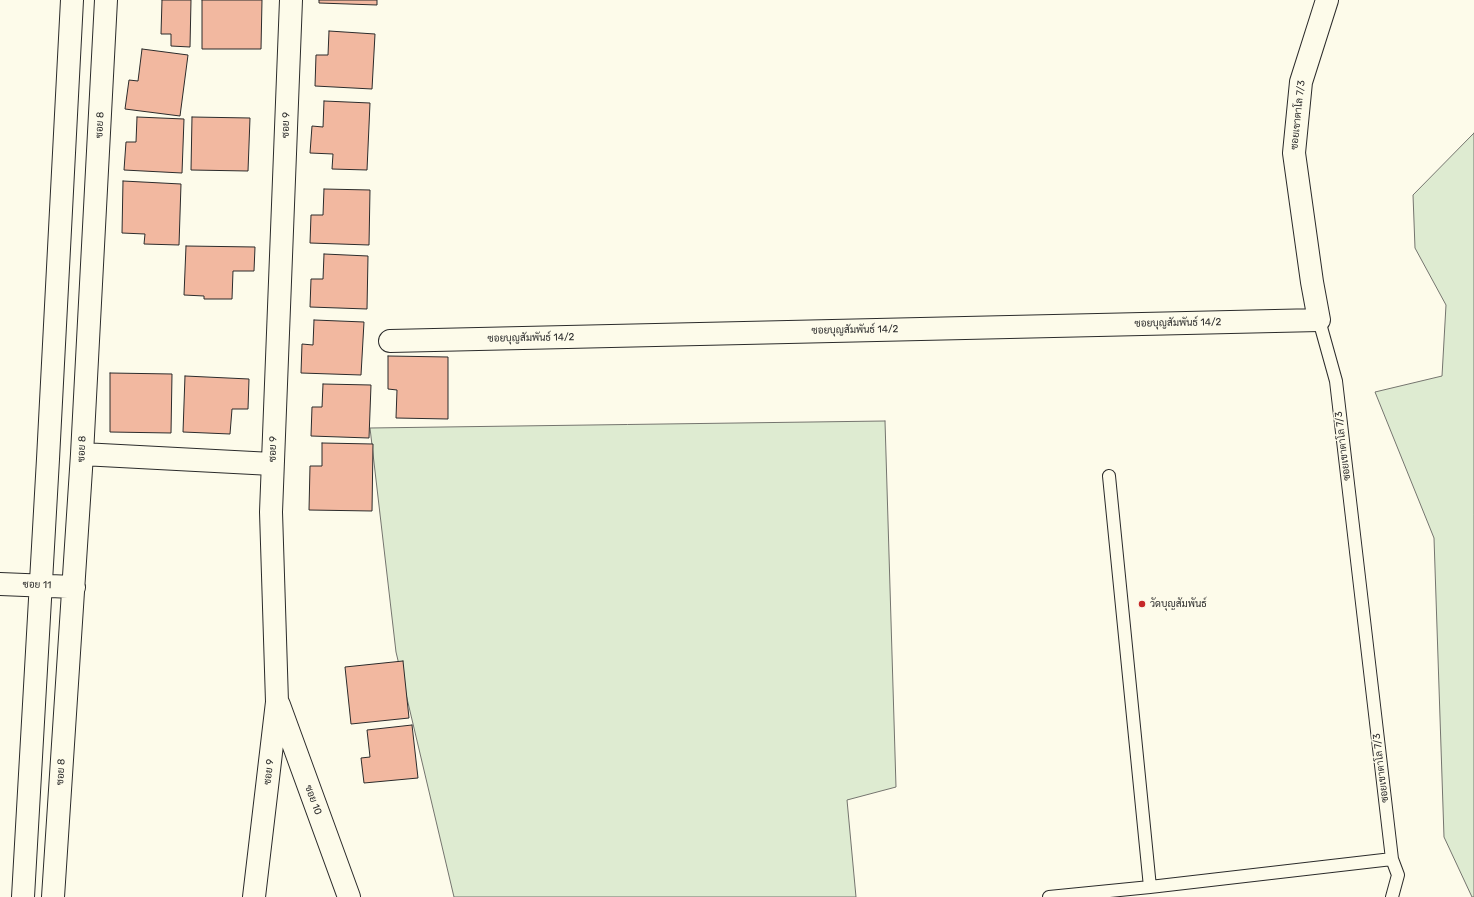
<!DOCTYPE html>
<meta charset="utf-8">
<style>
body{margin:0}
canvas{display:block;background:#fdfbea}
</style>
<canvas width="1474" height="897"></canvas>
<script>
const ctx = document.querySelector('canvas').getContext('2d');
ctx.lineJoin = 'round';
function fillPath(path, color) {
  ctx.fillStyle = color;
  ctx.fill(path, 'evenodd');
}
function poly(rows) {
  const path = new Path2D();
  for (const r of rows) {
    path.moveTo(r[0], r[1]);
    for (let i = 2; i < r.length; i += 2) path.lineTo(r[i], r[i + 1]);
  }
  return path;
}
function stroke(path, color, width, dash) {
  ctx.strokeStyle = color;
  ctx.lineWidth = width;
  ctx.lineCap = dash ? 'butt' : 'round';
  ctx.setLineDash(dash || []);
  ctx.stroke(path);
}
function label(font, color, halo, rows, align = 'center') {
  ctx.font = font + ' Rubik,Sarabun,sans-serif';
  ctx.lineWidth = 3;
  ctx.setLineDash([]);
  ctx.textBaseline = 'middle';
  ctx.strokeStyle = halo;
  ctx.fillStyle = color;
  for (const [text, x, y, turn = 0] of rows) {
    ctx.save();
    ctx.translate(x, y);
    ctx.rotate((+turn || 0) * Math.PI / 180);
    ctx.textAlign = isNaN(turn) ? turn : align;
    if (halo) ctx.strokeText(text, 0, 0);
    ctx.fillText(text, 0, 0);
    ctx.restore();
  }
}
const green = poly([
 [1474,133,1474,897,1472,897,1444,837,1434,538,1375,392,1442,376,1446,305,1415,248,1413,195,1474,133],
 [885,421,896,787,847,800,856,897,454,897,396,652,370,428,885,421]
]);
fillPath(green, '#deebd1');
stroke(green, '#74746e', 1);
const building = poly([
 [162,0,191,0,190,47,171,46,171,34,161,34,162,0],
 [202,0,262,0,261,49,202,49,202,0],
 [319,0,377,0,377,5,319,3,319,0],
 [329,31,375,34,372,89,315,86,316,55,328,55,329,31],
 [142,49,188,55,180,116,125,109,129,80,138,81,142,49],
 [324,101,370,103,367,170,332,169,333,154,310,153,312,126,323,127,324,101],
 [137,117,184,119,182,173,124,170,126,142,136,142,137,117],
 [192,117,250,118,248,171,191,170,192,117],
 [123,181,181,184,179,245,144,244,145,234,122,233,123,181],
 [324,189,370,190,369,245,310,243,311,215,323,215,324,189],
 [186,246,255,247,254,271,233,271,232,299,204,299,204,296,184,295,186,246],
 [324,254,368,256,367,309,310,307,311,279,323,279,324,254],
 [314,320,364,322,361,375,301,373,302,344,313,345,314,320],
 [388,356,448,357,448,419,396,418,397,390,388,389,388,356],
 [110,373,172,374,171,433,110,432,110,373],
 [185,376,249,379,248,409,232,409,230,434,183,432,185,376],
 [323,384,371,385,369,438,311,436,312,407,322,407,323,384],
 [322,443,373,444,372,511,309,510,310,466,322,466,322,443],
 [403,661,409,718,351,724,345,667,403,661],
 [412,725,418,778,364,783,361,758,370,757,367,730,412,725]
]);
fillPath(building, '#f2b8a0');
stroke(building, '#2b2b2b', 1);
const service = poly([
 [1319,320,1336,381,1392,859,1398,875,1392,897],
 [1109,476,1150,887],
 [1049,897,1150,887,1392,859]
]);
const minor = poly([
 [390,341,1319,320,1312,282,1294,153,1301,82,1327,0],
 [82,454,272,464],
 [0,584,74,587],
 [279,705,349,897],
 [23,897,48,459,72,0],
 [53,897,82,454,106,0],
 [254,897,277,702,271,512,291,0]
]);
stroke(service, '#2b2b2b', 14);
stroke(minor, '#2b2b2b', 24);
stroke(service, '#fdfbea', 12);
stroke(minor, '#fdfbea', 22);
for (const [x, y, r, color] of [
 [1142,604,4,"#c62828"]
]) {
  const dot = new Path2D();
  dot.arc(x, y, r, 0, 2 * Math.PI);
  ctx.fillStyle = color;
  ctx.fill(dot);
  stroke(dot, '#fdfbea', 1.5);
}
label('10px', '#2b2b2b', '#fdfbea', [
 ["ซอยเขาตาโล 7/3",1298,115,-84],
 ["ซอย 8",100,125,-87],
 ["ซอย 9",286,125,-88],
 ["ซอยบุญสัมพันธ์ 14/2",1178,323,-1],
 ["ซอยบุญสัมพันธ์ 14/2",855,330,-1],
 ["ซอยบุญสัมพันธ์ 14/2",531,338,-1],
 ["ซอยเขาตาโล 7/3",1343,446,-97],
 ["ซอย 8",82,449,-87],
 ["ซอย 9",273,449,-88],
 ["ซอย 11",37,585,2],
 ["ซอยเขาตาโล 7/3",1381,768,-97],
 ["ซอย 8",61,772,-86],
 ["ซอย 9",269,772,-83],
 ["ซอย 10",313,800,70]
]);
label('10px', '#2b2b2b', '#fdfbea', [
 ["วัดบุญสัมพันธ์",1150,604]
], 'left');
</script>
